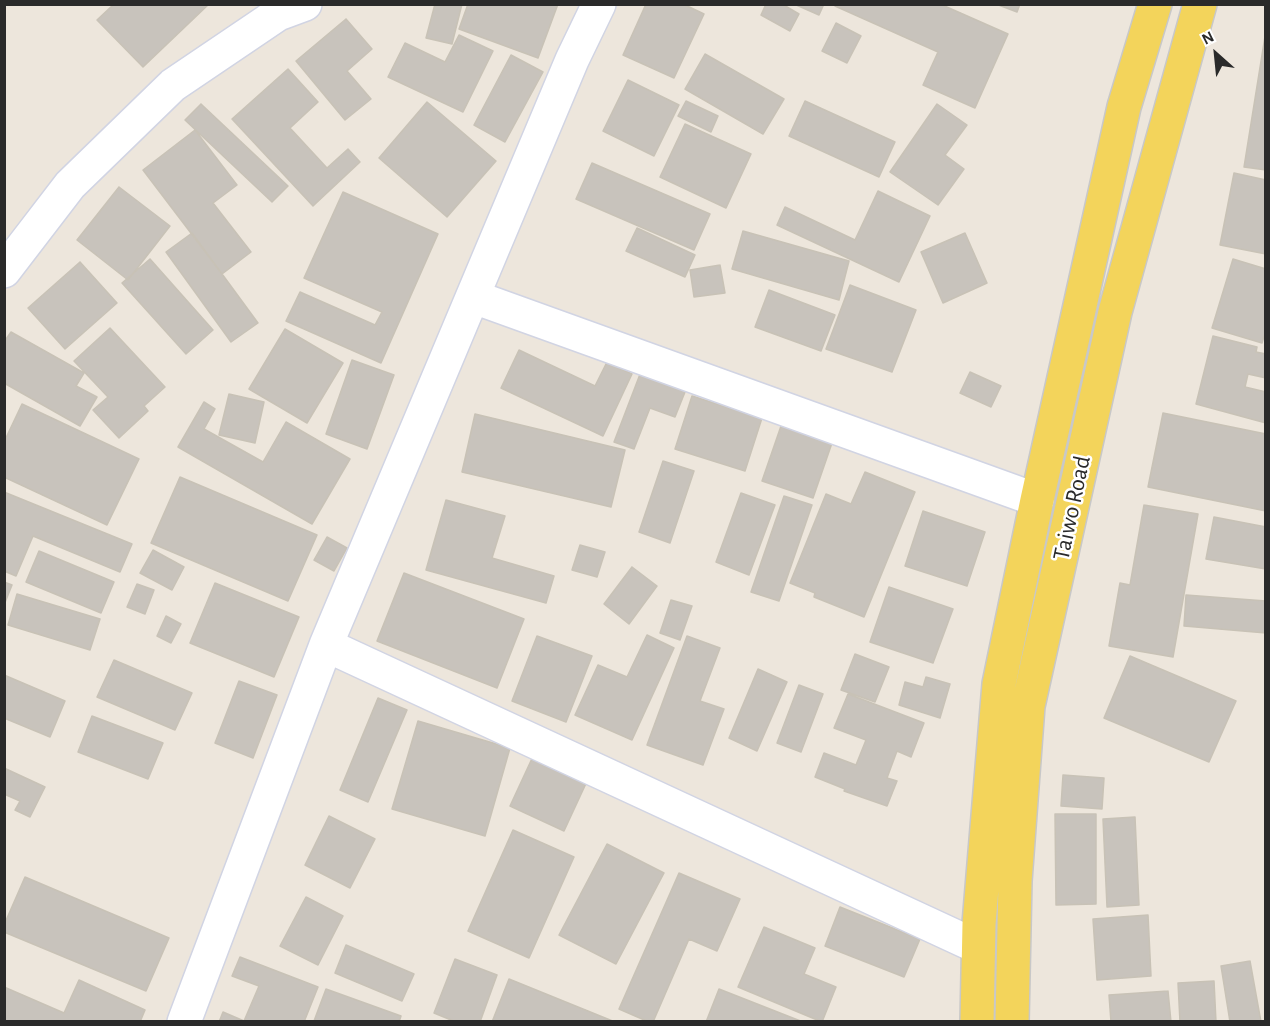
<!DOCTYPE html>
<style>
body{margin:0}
#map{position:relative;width:1270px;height:1026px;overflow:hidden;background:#ede6dc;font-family:"Alegreya Sans",sans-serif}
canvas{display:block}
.frame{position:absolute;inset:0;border:6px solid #2a2a2a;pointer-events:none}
.north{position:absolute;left:1186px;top:24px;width:60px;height:60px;-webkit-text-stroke:4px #fff;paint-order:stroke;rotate:333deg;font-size:16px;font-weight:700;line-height:24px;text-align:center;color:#2a2a2a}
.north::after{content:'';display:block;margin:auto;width:21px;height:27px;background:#2a2a2a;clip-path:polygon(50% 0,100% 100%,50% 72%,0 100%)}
</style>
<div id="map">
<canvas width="1270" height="1026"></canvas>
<div class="frame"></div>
<div class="north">N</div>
</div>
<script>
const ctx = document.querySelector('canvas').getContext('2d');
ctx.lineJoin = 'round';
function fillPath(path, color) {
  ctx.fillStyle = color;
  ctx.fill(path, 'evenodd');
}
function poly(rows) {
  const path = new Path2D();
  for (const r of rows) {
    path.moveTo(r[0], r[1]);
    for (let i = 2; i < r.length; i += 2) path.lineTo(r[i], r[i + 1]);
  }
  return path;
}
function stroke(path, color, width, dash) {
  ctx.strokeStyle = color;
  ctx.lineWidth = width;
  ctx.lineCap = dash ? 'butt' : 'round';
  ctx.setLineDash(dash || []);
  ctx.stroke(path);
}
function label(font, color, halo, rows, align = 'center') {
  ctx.font = font + ' "Alegreya Sans",sans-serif';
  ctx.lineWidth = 5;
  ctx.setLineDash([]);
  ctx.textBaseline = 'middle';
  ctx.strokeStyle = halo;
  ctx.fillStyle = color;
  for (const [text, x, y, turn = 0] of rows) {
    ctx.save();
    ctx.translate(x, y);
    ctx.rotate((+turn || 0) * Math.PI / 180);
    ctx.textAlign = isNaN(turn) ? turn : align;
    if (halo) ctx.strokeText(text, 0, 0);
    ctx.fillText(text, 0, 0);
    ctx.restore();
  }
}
const building = poly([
 [114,4,209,4,143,67,97,20,114,4],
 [435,4,462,4,452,44,426,38,435,4],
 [468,4,558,4,538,58,459,29,468,4],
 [646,4,683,4,704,14,674,78,623,55,646,4],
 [766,4,782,4,799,14,790,31,761,15,766,4],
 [794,4,824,4,819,15,794,4],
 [836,4,940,4,1008,34,975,108,923,85,938,52,835,6,836,4],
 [996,4,1020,4,1017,12,996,4],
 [346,19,372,49,347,71,371,99,345,120,296,61,346,19],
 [836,23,861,36,847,63,822,51,836,23],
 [1266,30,1266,170,1244,167,1266,30],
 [459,35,493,51,463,112,388,77,405,43,445,62,459,35],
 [705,54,784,99,763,134,685,89,705,54],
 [511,55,543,72,505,142,474,125,511,55],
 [288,69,318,102,290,128,327,168,348,149,360,162,313,206,232,119,288,69],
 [628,80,679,105,654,156,603,131,628,80],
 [686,101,718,116,711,132,678,116,686,101],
 [805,101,895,142,879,177,789,136,805,101],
 [427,102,496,161,447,217,379,158,427,102],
 [201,104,288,186,272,202,185,120,201,104],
 [937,104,967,125,945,155,964,169,938,205,890,172,937,104],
 [685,124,751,154,726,208,660,177,685,124],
 [195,130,237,185,213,203,251,252,222,274,143,170,195,130],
 [592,163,710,214,694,250,576,199,592,163],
 [1234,173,1266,180,1266,254,1220,245,1234,173],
 [119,187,170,226,128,280,77,240,119,187],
 [878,191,930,216,899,282,777,225,785,207,855,240,878,191],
 [343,192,438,234,381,363,286,321,300,292,375,325,382,312,304,278,343,192],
 [637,228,695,255,685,277,626,251,637,228],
 [743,231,849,261,839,300,732,269,743,231],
 [192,233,258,323,231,342,166,252,192,233],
 [965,233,987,283,943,303,921,252,965,233],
 [150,259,213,330,186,354,122,283,150,259],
 [1233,259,1266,269,1266,330,1262,343,1212,328,1233,259],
 [80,262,117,303,65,349,28,308,80,262],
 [720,265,725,293,694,297,690,270,720,265],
 [850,285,916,310,892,372,826,349,850,285],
 [769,290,835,315,821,351,755,327,769,290],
 [110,328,165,387,144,406,148,411,119,438,93,410,108,397,74,361,110,328],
 [285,329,343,363,307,423,249,389,285,329],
 [11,332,84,373,76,386,97,397,80,426,4,383,4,342,11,332],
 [1213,336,1257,347,1256,352,1266,354,1266,378,1248,374,1245,387,1266,392,1266,423,1196,404,1213,336],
 [519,350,595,386,607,362,632,374,603,436,501,388,519,350],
 [352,360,394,375,367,449,326,434,352,360],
 [642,369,687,387,675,417,650,408,634,449,614,442,642,369],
 [970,372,1001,386,991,407,960,393,970,372],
 [229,394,264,402,255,443,219,435,229,394],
 [692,396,762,418,745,471,675,449,692,396],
 [204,402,215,409,204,429,263,462,286,422,350,459,312,524,178,447,204,402],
 [22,404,139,459,107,525,4,477,4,442,22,404],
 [1163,413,1266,434,1266,511,1148,487,1163,413],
 [475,414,625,450,611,507,462,472,475,414],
 [781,426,832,443,813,498,762,481,781,426],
 [663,461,694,471,670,543,639,532,663,461],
 [865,472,915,492,864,617,814,597,815,593,790,583,826,494,851,504,865,472],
 [180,477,317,535,288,601,151,543,180,477],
 [4,492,132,544,120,572,33,536,16,576,4,571,4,492],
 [741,493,775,505,749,575,716,562,741,493],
 [784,496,812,505,779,601,751,592,784,496],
 [446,500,505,516,492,558,554,576,546,603,426,570,446,500],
 [1144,505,1198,514,1173,657,1109,646,1120,583,1130,585,1144,505],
 [923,511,985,532,967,586,905,566,923,511],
 [1214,517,1266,527,1266,569,1206,559,1214,517],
 [327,537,347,548,334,571,314,560,327,537],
 [580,545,605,552,597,577,572,570,580,545],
 [153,550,184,567,172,590,140,573,153,550],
 [39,551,114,582,101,613,26,582,39,551],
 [632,567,657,586,629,624,604,604,632,567],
 [404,573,524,619,497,688,377,641,404,573],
 [4,582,12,585,4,605,4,582],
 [215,583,299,617,274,677,190,643,215,583],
 [137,584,154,590,145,614,127,607,137,584],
 [889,587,953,609,933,663,870,642,889,587],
 [17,594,100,619,90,650,8,625,17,594],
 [1186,595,1266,601,1266,633,1184,626,1186,595],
 [671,600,692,606,680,640,660,633,671,600],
 [166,616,181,624,171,643,157,636,166,616],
 [647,635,674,648,632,740,575,715,598,665,627,677,647,635],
 [537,636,592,656,566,722,512,701,537,636],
 [687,636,720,648,700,701,724,709,703,765,647,745,687,636],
 [855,654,889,667,875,702,841,690,855,654],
 [1130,656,1236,701,1209,762,1104,718,1130,656],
 [114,660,192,693,175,730,97,697,114,660],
 [758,669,787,682,757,751,729,738,758,669],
 [4,675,65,701,50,737,4,718,4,675],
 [926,677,950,684,940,718,899,705,905,682,923,687,926,677],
 [239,681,277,695,253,758,215,743,239,681],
 [799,685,823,694,801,752,777,743,799,685],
 [848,694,924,723,911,757,897,751,887,778,897,781,887,806,844,791,845,789,815,777,824,753,856,765,866,740,834,728,848,694],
 [378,698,407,710,368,802,340,790,378,698],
 [92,716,163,743,148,779,78,752,92,716],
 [418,721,510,748,485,836,392,809,418,721],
 [535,752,589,777,564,831,510,806,535,752],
 [4,768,45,787,30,817,15,810,20,801,4,794,4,768],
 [1063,775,1104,778,1102,809,1061,806,1063,775],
 [1055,814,1096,814,1096,904,1056,905,1055,814],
 [329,816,375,839,350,888,305,865,329,816],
 [1135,817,1139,905,1107,907,1103,819,1135,817],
 [513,830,574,857,529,958,468,931,513,830],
 [607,844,664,873,616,964,559,935,607,844],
 [679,873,740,899,717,951,689,939,653,1022,649,1022,619,1009,679,873],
 [25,877,169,938,146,991,4,932,4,925,25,877],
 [306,897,343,916,318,965,280,946,306,897],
 [840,907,920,939,904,977,825,946,840,907],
 [1148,915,1151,976,1097,980,1093,919,1148,915],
 [764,927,815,948,804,974,836,987,822,1022,738,987,764,927],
 [346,945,414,974,402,1001,335,973,346,945],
 [240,957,318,987,304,1022,219,1022,223,1012,244,1021,259,986,232,976,240,957],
 [455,959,497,975,480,1022,456,1022,434,1013,455,959],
 [1250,961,1261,1022,1230,1022,1221,966,1250,961],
 [509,979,615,1022,492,1022,509,979],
 [79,980,145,1010,140,1022,4,1022,4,987,64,1013,79,980],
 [1214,981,1216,1022,1180,1022,1178,983,1214,981],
 [326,989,401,1016,399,1022,314,1021,326,989],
 [719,989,803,1022,706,1022,719,989],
 [1168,991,1171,1022,1111,1022,1109,995,1168,991]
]);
fillPath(building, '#c8c3bc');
stroke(building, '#c8c2b6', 1.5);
const minor = poly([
 [4,271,70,185,173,85,278,14,305,4],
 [474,297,1037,500],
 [326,645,978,947],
 [184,1022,326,645,572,60,599,4]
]);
const primary = poly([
 [977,1022,979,924,999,684,1037,500,1124,107,1155,4],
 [1012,1022,1015,881,1028,706,1115,312,1200,4]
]);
stroke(minor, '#d1d4e3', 36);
stroke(primary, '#c8c8c8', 36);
stroke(minor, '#fff', 33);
stroke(primary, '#f3d45b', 33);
label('24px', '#2a2a2a', '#fff', [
 ["Taiwo Road",1072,508,-78]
]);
</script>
